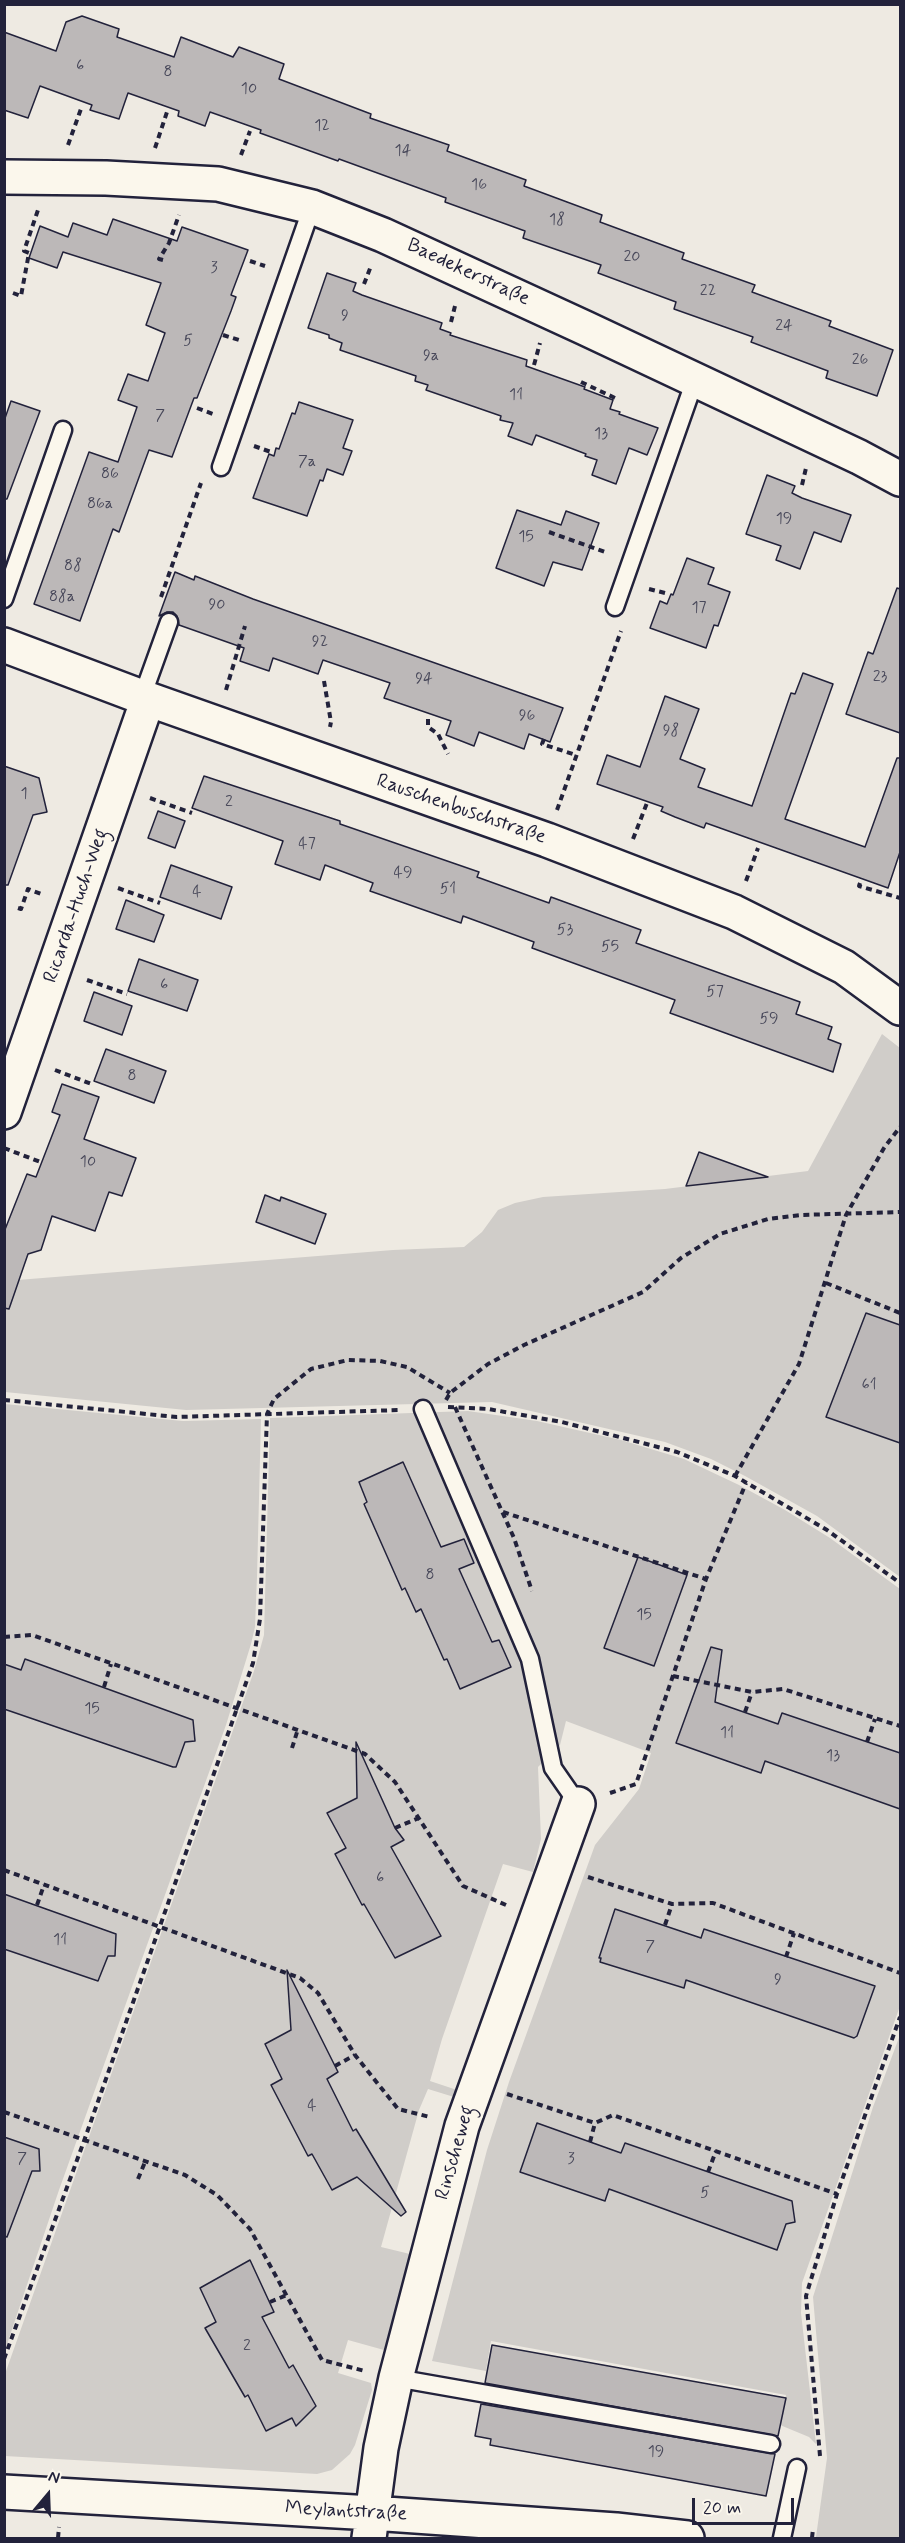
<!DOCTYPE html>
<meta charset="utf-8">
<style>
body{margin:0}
#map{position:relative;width:905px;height:2543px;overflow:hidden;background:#eeeae2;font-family:Mynerve,sans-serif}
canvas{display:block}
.frame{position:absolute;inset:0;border:6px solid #22223b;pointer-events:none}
.north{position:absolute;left:18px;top:2465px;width:60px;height:60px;-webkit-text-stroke:4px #fbf7ec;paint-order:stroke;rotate:19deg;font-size:16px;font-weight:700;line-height:24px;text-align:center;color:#22223b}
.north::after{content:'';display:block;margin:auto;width:21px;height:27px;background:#22223b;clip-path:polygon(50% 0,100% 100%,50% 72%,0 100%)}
.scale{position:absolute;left:692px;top:2498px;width:102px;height:27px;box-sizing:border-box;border:3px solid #22223b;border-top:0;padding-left:8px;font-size:18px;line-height:21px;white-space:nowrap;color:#22223b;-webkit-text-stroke:4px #fbf7ec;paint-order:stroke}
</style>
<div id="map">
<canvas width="905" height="2543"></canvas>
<div class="frame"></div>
<div class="north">N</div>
<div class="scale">20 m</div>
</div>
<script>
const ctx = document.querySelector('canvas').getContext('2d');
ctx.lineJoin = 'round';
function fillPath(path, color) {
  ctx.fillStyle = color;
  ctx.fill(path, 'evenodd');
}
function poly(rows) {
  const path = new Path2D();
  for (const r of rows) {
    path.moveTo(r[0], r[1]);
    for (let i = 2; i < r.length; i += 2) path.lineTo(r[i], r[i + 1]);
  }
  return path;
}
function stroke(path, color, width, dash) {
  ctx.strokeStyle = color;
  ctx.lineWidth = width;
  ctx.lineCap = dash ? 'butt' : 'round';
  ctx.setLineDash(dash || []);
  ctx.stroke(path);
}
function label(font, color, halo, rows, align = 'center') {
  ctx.font = font + ' Mynerve,sans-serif';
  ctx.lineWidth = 4.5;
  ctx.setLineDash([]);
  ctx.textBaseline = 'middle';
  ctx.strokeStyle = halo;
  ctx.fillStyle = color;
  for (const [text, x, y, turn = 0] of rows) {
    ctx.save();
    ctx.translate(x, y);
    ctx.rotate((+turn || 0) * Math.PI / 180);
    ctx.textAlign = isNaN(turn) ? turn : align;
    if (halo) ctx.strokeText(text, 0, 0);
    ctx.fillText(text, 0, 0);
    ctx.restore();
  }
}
fillPath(poly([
 [882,1034,900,1048,900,1577,817,1516,745,1476,711,1459,665,1442,492,1402,186,1410,5,1392,5,1281,393,1250,464,1247,482,1232,498,1210,515,1203,543,1197,665,1189,808,1171],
 [5,1404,183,1421,261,1419,257,1577,255,1627,251,1644,226,1725,59,2190,5,2350],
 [468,1411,537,1421,621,1440,684,1459,739,1485,785,1510,830,1538,900,1589,900,2006,802,2283,801,2313,816,2444,809,2437,780,2425,786,2395,491,2341,486,2371,432,2361,487,2150,509,2082,595,1845,639,1789,651,1753,566,1721,560,1745,538,1767,541,1839,533,1872,503,1864,442,2039,430,2081,457,2090,454,2097,428,2089,419,2110,381,2247,410,2254,384,2350,348,2340,338,2373,371,2383,372,2390,355,2445,350,2454,332,2470,317,2474,5,2456,5,2374,254,1671,264,1635,270,1418],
 [900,2035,900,2538,824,2538,816,2537,827,2458,813,2297,873,2107]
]), '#d0cdc9');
const building = poly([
 [82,16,119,29,117,37,174,57,181,37,233,57,239,47,284,64,279,79,371,114,370,118,449,145,447,151,526,180,524,186,602,215,600,222,684,253,682,259,755,285,752,292,831,321,829,326,893,350,877,396,826,378,828,371,751,342,753,337,674,309,676,302,598,273,601,265,523,238,525,231,445,202,446,198,339,159,338,161,260,133,261,130,210,112,205,126,178,116,179,111,128,93,119,119,90,110,92,105,40,86,28,118,4,110,4,32,56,51,66,22,82,16],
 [113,219,177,241,182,227,248,250,231,295,236,297,231,311,197,398,194,398,172,457,149,450,119,532,113,529,80,621,34,604,89,452,118,462,137,407,118,400,128,374,148,381,165,333,146,325,161,283,63,252,57,268,29,258,40,226,68,237,73,223,107,235,113,219],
 [327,273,356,283,353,291,362,295,442,323,440,329,451,333,450,335,527,360,526,366,585,387,584,389,613,400,610,409,620,412,619,414,658,428,647,455,629,448,616,484,592,475,597,460,585,456,586,454,536,435,532,445,508,436,513,423,500,420,501,416,426,390,428,385,415,381,416,376,340,350,342,343,329,338,329,335,308,328,327,273],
 [11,401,40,411,7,499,4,499,4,421,11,401],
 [299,402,353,420,343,448,352,451,343,475,327,469,323,481,320,480,307,516,253,498,269,454,274,456,276,448,279,449,292,413,295,414,299,402],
 [767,475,795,486,792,493,802,498,851,515,841,542,814,532,800,569,776,560,781,546,746,534,767,475],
 [517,510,561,525,566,511,599,523,582,570,553,562,544,586,496,568,517,510],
 [687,558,714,568,708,584,730,592,718,626,714,625,706,648,650,628,660,601,667,604,671,594,673,595,687,558],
 [175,572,194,580,195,576,253,599,563,708,550,742,529,734,524,749,479,732,474,746,446,735,451,721,384,698,390,683,323,660,318,674,273,658,269,671,240,661,244,648,179,625,177,616,173,612,167,612,159,616,175,572],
 [897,588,900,589,900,733,846,714,868,652,873,654,897,588],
 [803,673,833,684,785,819,865,847,897,758,900,758,900,852,888,888,706,823,704,828,675,817,661,811,663,807,597,784,607,755,640,767,665,696,699,709,680,759,705,769,698,787,752,806,791,693,795,694,803,673],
 [4,766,39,778,47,812,33,815,8,885,4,885,4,766],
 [204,776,340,821,340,824,479,872,477,877,549,903,551,897,641,930,636,943,800,1002,796,1014,832,1027,828,1039,841,1044,833,1072,670,1013,675,1000,532,948,534,942,463,916,461,923,370,891,373,883,325,865,320,880,275,864,283,841,192,808,204,776],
 [158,811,185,821,175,848,148,838,158,811],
 [171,865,232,887,221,919,160,897,171,865],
 [126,900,164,915,154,942,116,929,126,900],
 [139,959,198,980,187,1011,128,991,139,959],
 [94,992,132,1006,122,1035,84,1021,94,992],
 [106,1049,166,1071,154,1103,94,1081,106,1049],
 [62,1084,99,1097,84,1139,136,1158,122,1196,109,1192,95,1231,52,1216,41,1250,28,1254,9,1309,4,1308,4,1232,27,1174,36,1177,60,1115,52,1112,62,1084],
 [699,1152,768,1177,686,1186,699,1152],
 [265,1195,280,1201,281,1197,326,1214,315,1244,256,1222,265,1195],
 [866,1313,900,1325,900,1443,826,1417,866,1313],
 [403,1462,441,1547,464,1539,474,1563,459,1569,492,1642,499,1640,511,1667,460,1689,447,1659,444,1660,421,1609,416,1612,405,1588,402,1590,364,1504,367,1502,359,1482,403,1462],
 [638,1557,687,1575,654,1666,604,1648,638,1557],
 [711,1647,722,1650,715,1702,778,1724,782,1713,900,1753,900,1809,765,1761,761,1773,676,1743,711,1647],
 [25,1659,193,1720,195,1741,185,1742,176,1767,173,1767,4,1709,4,1664,21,1670,25,1659],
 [356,1742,395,1828,404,1840,391,1847,441,1936,395,1958,364,1904,362,1905,335,1854,346,1848,327,1813,357,1798,356,1742],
 [4,1894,116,1934,115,1956,108,1956,98,1981,4,1949,4,1894],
 [615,1909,701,1938,704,1929,875,1986,857,2036,854,2038,686,1980,684,1988,600,1962,601,1958,599,1958,615,1909],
 [287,1970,338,2072,327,2079,353,2131,356,2129,406,2212,401,2216,357,2177,332,2190,312,2154,308,2156,271,2085,282,2079,265,2044,291,2030,287,1970],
 [537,2123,621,2153,625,2143,792,2201,795,2222,786,2224,777,2250,609,2189,605,2201,520,2172,537,2123],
 [4,2137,39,2149,40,2171,32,2171,7,2237,4,2236,4,2137],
 [250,2260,274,2312,262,2317,289,2368,293,2365,316,2406,296,2426,292,2418,266,2431,248,2395,245,2397,205,2328,216,2322,200,2288,250,2260],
 [492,2345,786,2398,778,2436,485,2383,492,2345],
 [481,2404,775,2454,766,2496,490,2445,491,2439,475,2436,481,2404]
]);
fillPath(building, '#bcb8b8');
stroke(building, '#22223b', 1.5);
const lane = poly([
 [221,467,312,207],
 [4,599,63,430],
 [615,607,695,380],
 [142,697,169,622],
 [423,1409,530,1659,553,1768,578,1804],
 [396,2378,771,2444],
 [782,2538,797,2468]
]);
const street = poly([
 [4,177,106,178,218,184,312,207,383,235,585,328,859,457,900,479],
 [4,645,142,697,547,840,734,912,844,967,900,1008],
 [4,1112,148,699],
 [4,2492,372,2513,616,2530,687,2538],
 [369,2538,381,2448,396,2378,462,2126,578,1804]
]);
stroke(lane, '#22223b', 21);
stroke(street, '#22223b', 38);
stroke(poly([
 [68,145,82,106],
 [155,148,167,112],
 [241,155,250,131],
 [163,260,159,259,169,243,179,215],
 [250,261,265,266],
 [364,284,371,266],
 [13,293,21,296,29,253,24,251,38,210],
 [451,322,455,306],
 [223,335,239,340],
 [534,365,540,343],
 [581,382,615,398],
 [197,408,213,414],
 [254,446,271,452],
 [802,485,806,468],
 [549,532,608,553],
 [649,589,665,593],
 [161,597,201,483],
 [324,681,331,722,330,727],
 [226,690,245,626],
 [428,719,428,727,438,734,448,754],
 [544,739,542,744,576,755],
 [150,798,192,813],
 [557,810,621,631],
 [633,839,647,803],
 [746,881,758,848],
 [860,883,859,886,900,898],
 [118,888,160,903],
 [18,908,21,909,28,889,44,895],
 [87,980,127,994],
 [55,1070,94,1085],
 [4,1148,43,1163],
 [826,1283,900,1313],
 [4,1400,177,1417,399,1410],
 [446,1400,450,1393,488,1364,524,1345,643,1292,681,1258,720,1234,768,1219,801,1215,900,1212],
 [448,1407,488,1409,562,1422,677,1452,735,1476,827,1530,900,1583],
 [455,1407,514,1538,532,1591],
 [735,1476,799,1364,846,1215,884,1148,900,1127],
 [503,1512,706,1579],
 [4,1637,32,1635,365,1754,395,1782,463,1886,506,1905],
 [673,1676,752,1692,783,1689,900,1726],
 [104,1687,111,1664],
 [745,1712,752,1692],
 [867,1742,875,1719],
 [292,1748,298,1729],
 [610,1793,636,1784,706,1579,746,1483],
 [395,1828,419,1818],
 [4,1870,300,1978,318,1993,355,2055,398,2109,430,2117],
 [588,1877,672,1904,713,1903,900,1973],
 [37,1905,44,1885],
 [665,1925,672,1904],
 [786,1957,794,1933],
 [335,2066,355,2055],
 [507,2094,595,2123,613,2115,837,2194],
 [4,2112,185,2175,217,2195,250,2229,322,2360,365,2371],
 [590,2142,595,2123],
 [708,2172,716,2151],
 [138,2179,145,2162],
 [270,2302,287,2295],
 [4,2359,84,2141,253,1663,260,1619,267,1414,274,1399,311,1369,348,1360,380,1361,407,1367,450,1393],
 [820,2456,806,2296,837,2194,900,2017],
 [58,2538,59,2527],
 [812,2538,813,2529]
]), '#22223b', 4, [6, 4.5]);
stroke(lane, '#fbf7ec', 16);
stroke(street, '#fbf7ec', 33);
label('16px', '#48485a', null, [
 ["6",80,67],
 ["8",168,73],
 ["10",249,90],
 ["12",322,127],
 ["14",403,152],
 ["16",479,186],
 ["18",557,221],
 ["20",632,258],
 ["3",214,269],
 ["22",708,292],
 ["9",345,317],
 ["24",784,327],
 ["5",188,342],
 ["9a",431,357],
 ["26",860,361],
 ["11",516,396],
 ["7",160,417],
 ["13",601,435],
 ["7a",307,463],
 ["86",110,475],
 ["86a",100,505],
 ["19",784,520],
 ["15",526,538],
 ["88",73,567],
 ["88a",62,598],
 ["90",217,606],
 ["17",699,609],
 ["92",320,643],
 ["23",880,678],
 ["94",424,680],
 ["96",527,717],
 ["98",671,732],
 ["1",24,795],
 ["2",229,803],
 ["47",307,845],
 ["49",403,874],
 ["51",448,890],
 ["4",197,893],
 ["53",565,931],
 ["55",610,948],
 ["6",164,986],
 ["57",715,993],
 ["59",769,1020],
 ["8",132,1077],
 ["10",88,1163],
 ["61",869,1386],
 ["8",430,1576],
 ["15",644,1616],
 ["15",92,1710],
 ["11",727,1734],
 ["13",833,1757],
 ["6",380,1879],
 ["11",60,1941],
 ["7",650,1948],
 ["9",778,1981],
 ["4",312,2107],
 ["7",22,2160],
 ["3",571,2160],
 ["5",705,2194],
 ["2",247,2347],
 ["19",656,2453]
]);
label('20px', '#22223b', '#fbf7ec', [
 ["Baedekerstraße",468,273,25],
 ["Rauschenbuschstraße",461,810,19],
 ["Ricarda-Huch-Weg",77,906,-71],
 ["Rinscheweg",456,2153,-74],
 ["Meylantstraße",346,2512,3]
]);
</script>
